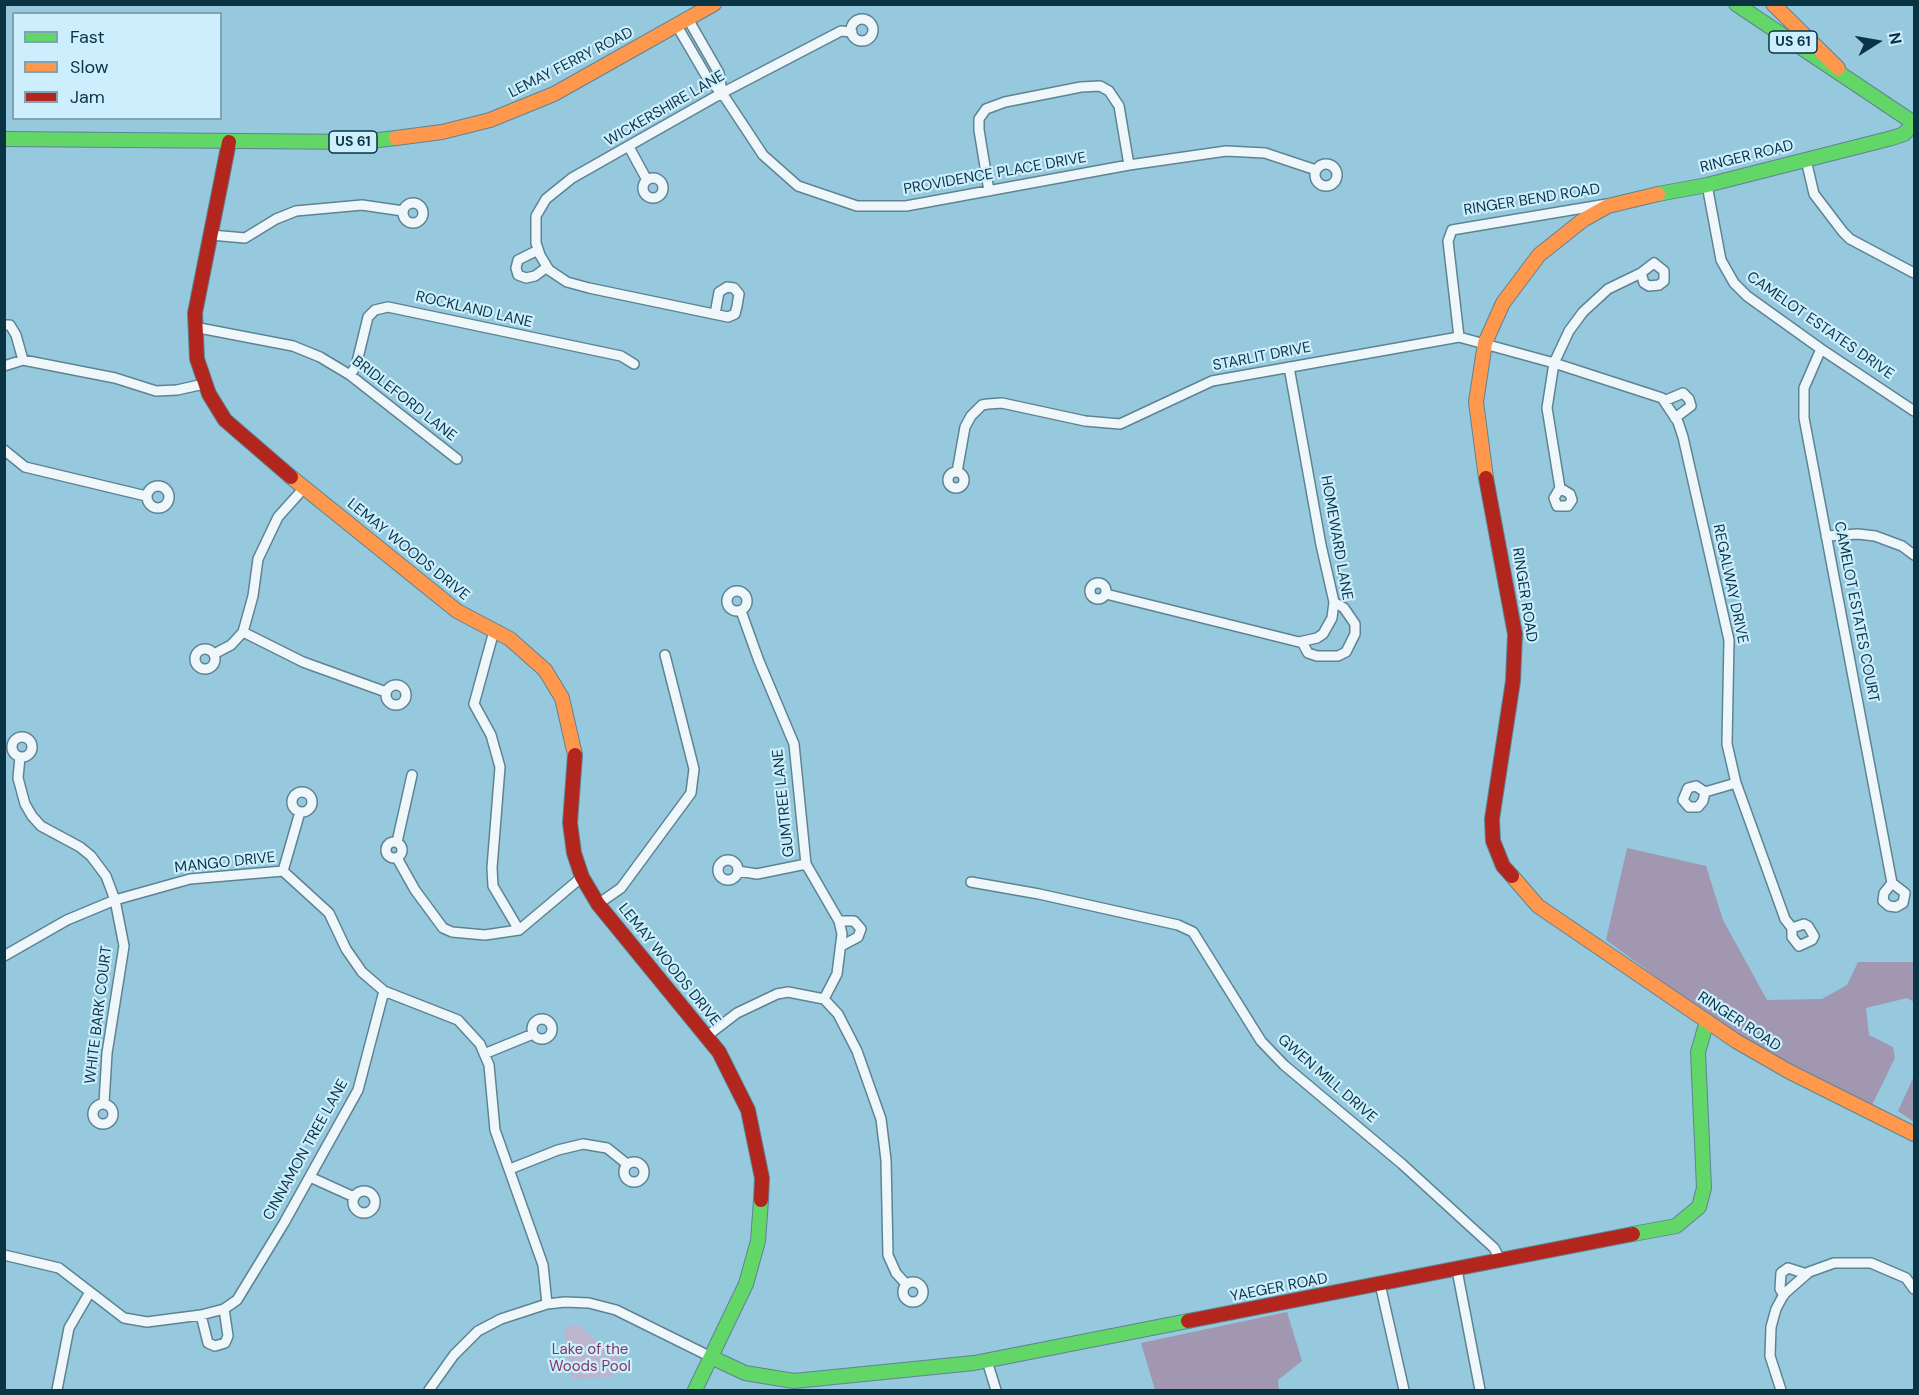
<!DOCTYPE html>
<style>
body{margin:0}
#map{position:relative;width:1919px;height:1395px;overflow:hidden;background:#96c8de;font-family:"DM Sans",sans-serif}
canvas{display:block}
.frame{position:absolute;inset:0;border:6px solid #0a3343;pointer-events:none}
.legend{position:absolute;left:12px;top:12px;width:210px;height:108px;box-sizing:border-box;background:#cceefd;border:2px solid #7ea3b3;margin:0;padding:8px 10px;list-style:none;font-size:18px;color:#0a3343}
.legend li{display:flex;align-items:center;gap:12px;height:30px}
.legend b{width:30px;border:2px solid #7ea3b3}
.north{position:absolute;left:1847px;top:12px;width:60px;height:60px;-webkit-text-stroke:4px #cceefd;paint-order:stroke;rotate:79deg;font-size:16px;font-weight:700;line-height:24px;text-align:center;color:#0a3343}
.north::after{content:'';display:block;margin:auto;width:21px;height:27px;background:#0a3343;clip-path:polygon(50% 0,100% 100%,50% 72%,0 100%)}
</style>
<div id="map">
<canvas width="1919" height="1395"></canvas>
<div class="frame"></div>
<ul class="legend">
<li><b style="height:8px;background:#63d668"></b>Fast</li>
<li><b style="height:8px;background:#ff974d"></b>Slow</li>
<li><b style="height:8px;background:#b3261e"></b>Jam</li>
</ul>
<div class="north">N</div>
</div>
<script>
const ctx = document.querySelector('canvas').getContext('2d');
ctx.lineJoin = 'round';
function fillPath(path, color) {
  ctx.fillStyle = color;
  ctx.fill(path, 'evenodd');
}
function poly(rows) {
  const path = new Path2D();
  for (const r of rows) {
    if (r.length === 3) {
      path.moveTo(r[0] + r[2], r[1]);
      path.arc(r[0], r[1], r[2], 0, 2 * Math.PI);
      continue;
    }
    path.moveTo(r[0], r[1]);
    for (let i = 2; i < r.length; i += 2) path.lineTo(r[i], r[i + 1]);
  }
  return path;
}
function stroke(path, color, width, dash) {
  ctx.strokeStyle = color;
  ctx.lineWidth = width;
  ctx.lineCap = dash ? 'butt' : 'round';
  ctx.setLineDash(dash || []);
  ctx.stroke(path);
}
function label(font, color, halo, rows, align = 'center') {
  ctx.font = font + ' "DM Sans",sans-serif';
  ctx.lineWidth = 4.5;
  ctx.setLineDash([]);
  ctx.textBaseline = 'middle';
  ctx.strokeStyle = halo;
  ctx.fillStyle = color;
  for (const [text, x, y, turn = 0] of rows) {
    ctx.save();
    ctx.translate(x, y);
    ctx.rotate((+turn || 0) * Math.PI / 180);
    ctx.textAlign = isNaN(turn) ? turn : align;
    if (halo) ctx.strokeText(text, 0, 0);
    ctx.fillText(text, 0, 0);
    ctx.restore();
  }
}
fillPath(poly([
 [579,1325,593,1338,621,1357,611,1377,574,1379,571,1377,564,1332,568,1326]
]), '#bbb6ce');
fillPath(poly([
 [1627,848,1706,866,1723,920,1767,1000,1822,999,1847,985,1858,962,1914,962,1914,1002,1907,998,1866,1008,1869,1035,1893,1047,1895,1058,1872,1105,1770,1053,1716,1021,1606,940],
 [1914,1076,1914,1122,1898,1111],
 [1287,1312,1302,1361,1278,1380,1279,1390,1155,1390,1141,1343]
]), '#a197b1');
const street = poly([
 [688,19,719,73,722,93],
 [862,30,11],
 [677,26,708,79,722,93,763,155,798,186,857,206,906,206,1129,165,1226,151,1265,153,1316,170],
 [629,147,647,180],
 [1806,160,1814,194,1843,232,1850,239,1914,273],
 [1326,175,11],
 [653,188,10],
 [1707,185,1721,260,1734,283,1747,296,1821,349,1914,411],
 [989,191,979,130,979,119,986,109,1005,102,1081,87,1100,86,1109,91,1119,106,1129,165],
 [413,213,10],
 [211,235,245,238,276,219,296,211,362,205,403,211],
 [538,250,518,260,516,268,518,275,526,278,535,276,547,267],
 [715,314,719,292,727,287,734,288,739,294,737,306,735,314,728,317,589,288,567,282,549,270,540,255,536,243,536,216,546,199,572,178,722,93,841,31,852,32],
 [4,325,10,325,16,335,23,360],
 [194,327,293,346,320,357,350,375,457,459],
 [1459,337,1448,241,1452,230,1607,204],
 [1821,349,1804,388,1804,418,1892,883,1884,893,1883,901,1889,906,1896,907,1903,903,1905,893,1892,883],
 [4,366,23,360,115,378,156,391,177,390,204,384],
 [350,375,356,366,368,317,375,310,388,307,621,356,634,364],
 [1664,401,1683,393,1689,399,1691,406,1675,418],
 [4,450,25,467,146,496],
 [956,480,8],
 [957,472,965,427,971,416,982,405,988,404,1002,403,1085,421,1120,424,1212,381,1459,337,1554,363,1662,398,1678,422,1683,437,1729,640,1727,744,1736,783,1785,919,1792,928,1792,937,1799,946,1812,940,1814,936,1808,926,1804,924,1792,928],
 [158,497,11],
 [1560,488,1570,494,1572,500,1568,506,1557,506,1554,498,1560,488,1547,408,1554,363,1569,331,1583,312,1608,289,1641,273,1654,263,1664,271,1664,281,1659,285,1649,286,1644,283,1641,273],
 [1826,536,1858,534,1875,536,1902,546,1914,555],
 [1098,591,8],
 [737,601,10],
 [1106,594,1299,642,1317,638,1323,634,1332,618,1334,602,1321,545,1289,367],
 [741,611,759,661,794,744,806,864,839,921,842,934,837,974,824,999],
 [494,631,474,704,491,735,500,767,492,868,493,886,519,930],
 [243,632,303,662,386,692],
 [1302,642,1308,653,1317,656,1338,656,1346,652,1355,634,1355,624,1344,608,1334,602],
 [205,659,10],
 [214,654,231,645,243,632,253,596,258,559,278,517,304,488],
 [396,695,10],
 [22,747,10],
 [20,757,18,778,25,804,32,816,41,826,80,847,91,856,106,876,115,900,124,946,107,1053,104,1103],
 [302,802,10],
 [1705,792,1703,801,1698,807,1689,807,1683,800,1688,788,1696,786,1705,792,1736,783],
 [394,850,8],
 [397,842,412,775],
 [397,858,415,890,443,928,452,932,485,935,519,930,582,877],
 [728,870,10],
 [283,871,300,812],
 [738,871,757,874,806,864],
 [971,882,1039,894,1178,925,1193,932,1261,1041,1284,1065,1402,1164,1494,1248,1501,1261],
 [598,904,621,888,691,793,694,769,665,655],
 [839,921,854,921,861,929,858,937,843,945],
 [4,956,67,920,115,900,190,879,283,871,329,913,346,949,362,972,384,991,458,1020,480,1044,489,1065,495,1130,543,1265,547,1304],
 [542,1029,10],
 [707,1036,737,1013,777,994,788,992,824,999,838,1014,857,1051,881,1119,886,1160,888,1255,896,1273,906,1284],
 [484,1054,533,1034],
 [103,1114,10],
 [634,1172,10],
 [510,1169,558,1150,583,1144,607,1148,627,1164],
 [310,1177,354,1197],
 [364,1202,11],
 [4,1255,59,1268,124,1318,147,1322,201,1315,224,1309,237,1300,284,1223,358,1090,384,991],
 [1457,1270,1480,1390],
 [913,1292,10],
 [1380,1284,1404,1390],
 [1784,1295,1780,1289,1781,1273,1788,1268,1807,1274],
 [201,1315,208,1343,215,1346,225,1343,228,1336,224,1309],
 [987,1361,996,1390],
 [57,1390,69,1328,90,1292],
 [429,1390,454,1355,478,1331,501,1319,547,1304,565,1302,589,1303,616,1310,711,1357],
 [1781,1390,1770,1356,1771,1327,1776,1309,1784,1294,1809,1272,1834,1263,1871,1263,1906,1278,1914,1289]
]);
const fast = poly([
 [1736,4,1914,123],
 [4,139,361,142,396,138],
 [1658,194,1707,185,1892,138,1904,134,1914,123],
 [1633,1234,1676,1226,1699,1207,1704,1188,1698,1052,1707,1021],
 [711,1357,745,1373,794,1381,974,1363,1188,1321],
 [695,1390,746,1284,758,1241,761,1200]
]);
const slow = poly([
 [1773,4,1838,68],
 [396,138,442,132,490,120,554,94,714,4],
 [291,477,457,611,510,639,545,670,562,698,575,755],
 [1486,478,1476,402,1485,343,1503,303,1539,255,1583,220,1608,206,1658,194],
 [1512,876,1538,906,1736,1041,1790,1072,1914,1134]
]);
const jam = poly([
 [229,142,195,313,197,359,209,394,225,420,291,477],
 [1486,478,1515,634,1513,681,1492,819,1493,841,1503,866,1512,876],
 [575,755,570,823,574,853,582,877,598,904,719,1052,748,1110,762,1178,761,1200],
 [1188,1321,1633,1234]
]);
stroke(street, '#5e8493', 12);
stroke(fast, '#5e8493', 16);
stroke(slow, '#5e8493', 16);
stroke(jam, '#5e8493', 16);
stroke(street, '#eff7fa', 9);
stroke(fast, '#63d668', 14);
stroke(slow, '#ff974d', 14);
stroke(jam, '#b3261e', 14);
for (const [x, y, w] of [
 [1793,42,48],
 [353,142,48]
]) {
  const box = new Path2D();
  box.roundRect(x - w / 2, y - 11, w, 22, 4.5);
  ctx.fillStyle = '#cceefd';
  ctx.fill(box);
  stroke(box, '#0a3343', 1.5);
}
label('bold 14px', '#0a3343', null, [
 ["US 61",1793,42],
 ["US 61",353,142]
]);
label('15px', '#0a3343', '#cceefd', [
 ["LEMAY FERRY ROAD",571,63,-27],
 ["WICKERSHIRE LANE",665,109,-30],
 ["RINGER ROAD",1747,157,-14],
 ["PROVIDENCE PLACE DRIVE",995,174,-10],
 ["RINGER BEND ROAD",1532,200,-9],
 ["ROCKLAND LANE",474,310,13],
 ["CAMELOT ESTATES DRIVE",1820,326,35],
 ["STARLIT DRIVE",1262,357,-11],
 ["BRIDLEFORD LANE",404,399,38],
 ["HOMEWARD LANE",1336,538,80],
 ["LEMAY WOODS DRIVE",408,550,39],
 ["REGALWAY DRIVE",1730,584,78],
 ["RINGER ROAD",1524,595,81],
 ["CAMELOT ESTATES COURT",1856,612,79],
 ["GUMTREE LANE",784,803,-96],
 ["MANGO DRIVE",225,863,-6],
 ["LEMAY WOODS DRIVE",669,965,51],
 ["WHITE BARK COURT",99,1015,-83],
 ["RINGER ROAD",1739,1022,33],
 ["GWEN MILL DRIVE",1327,1079,41],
 ["CINNAMON TREE LANE",306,1150,-61],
 ["YAEGER ROAD",1279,1288,-11]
]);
label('15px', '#833963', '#cceefd', [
 ["Lake of the",590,1350],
 ["Woods Pool",590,1367]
]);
</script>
